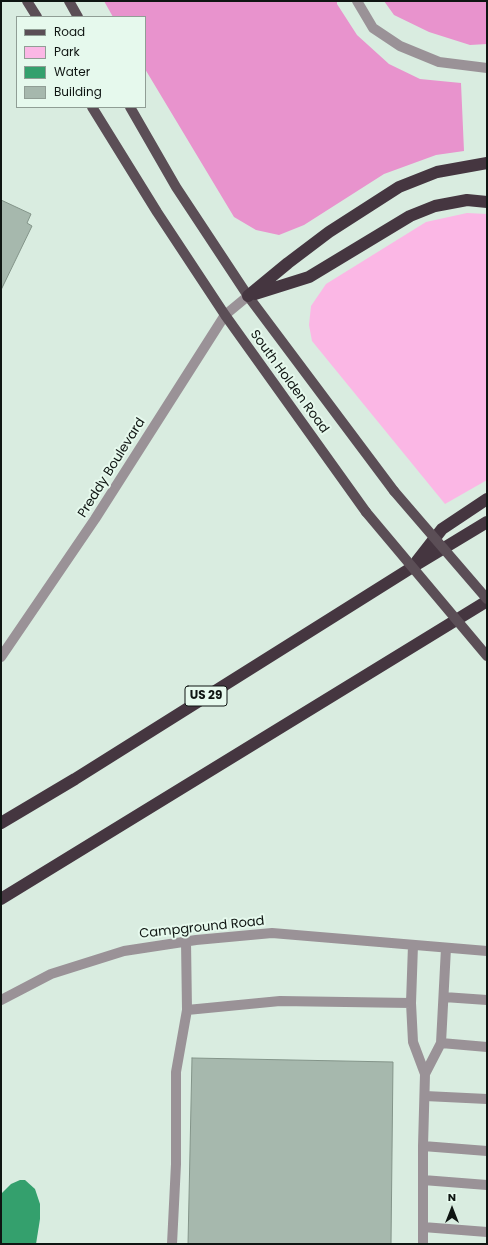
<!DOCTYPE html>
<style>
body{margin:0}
#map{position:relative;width:488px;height:1245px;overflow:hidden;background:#d9ece0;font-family:Poppins,sans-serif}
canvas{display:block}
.frame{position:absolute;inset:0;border:2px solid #0f1512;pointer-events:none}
.legend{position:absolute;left:16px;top:16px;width:130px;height:92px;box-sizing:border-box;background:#e6f9ed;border:1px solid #909e95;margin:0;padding:5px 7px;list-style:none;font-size:12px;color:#0f1512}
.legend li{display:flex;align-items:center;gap:8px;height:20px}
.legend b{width:20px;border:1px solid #909e95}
.north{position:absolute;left:432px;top:1189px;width:40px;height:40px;-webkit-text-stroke:3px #e6f9ed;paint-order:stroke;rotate:0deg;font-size:11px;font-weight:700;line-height:16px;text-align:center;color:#0f1512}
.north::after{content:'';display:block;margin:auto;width:14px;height:18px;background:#0f1512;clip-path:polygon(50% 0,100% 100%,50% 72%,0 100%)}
</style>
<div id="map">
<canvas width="488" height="1245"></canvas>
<div class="frame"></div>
<ul class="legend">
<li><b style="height:5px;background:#5b4e56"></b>Road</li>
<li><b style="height:11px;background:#fbb7e5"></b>Park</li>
<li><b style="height:11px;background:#34a06d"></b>Water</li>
<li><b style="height:11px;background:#a6b8ad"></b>Building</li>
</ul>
<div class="north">N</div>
</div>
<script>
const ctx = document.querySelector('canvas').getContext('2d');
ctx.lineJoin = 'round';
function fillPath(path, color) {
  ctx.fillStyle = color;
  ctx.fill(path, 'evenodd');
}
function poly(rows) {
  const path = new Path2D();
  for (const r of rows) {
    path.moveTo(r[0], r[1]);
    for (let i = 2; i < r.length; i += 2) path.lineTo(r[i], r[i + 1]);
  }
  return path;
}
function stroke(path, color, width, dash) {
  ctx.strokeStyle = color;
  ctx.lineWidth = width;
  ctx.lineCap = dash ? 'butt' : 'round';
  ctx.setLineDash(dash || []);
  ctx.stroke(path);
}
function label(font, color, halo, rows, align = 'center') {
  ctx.font = font + ' Poppins,sans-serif';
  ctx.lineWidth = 4;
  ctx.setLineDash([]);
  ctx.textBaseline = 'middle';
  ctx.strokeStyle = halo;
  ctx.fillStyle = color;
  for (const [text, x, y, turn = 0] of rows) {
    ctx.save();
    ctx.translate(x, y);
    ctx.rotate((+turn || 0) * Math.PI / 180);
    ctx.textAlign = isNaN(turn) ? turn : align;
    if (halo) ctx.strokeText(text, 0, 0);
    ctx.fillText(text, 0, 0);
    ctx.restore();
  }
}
fillPath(poly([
 [467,213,487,214,487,480,445,504,312,341,309,325,311,306,326,284,426,222]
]), '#fbb7e5');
fillPath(poly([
 [104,1,337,1,337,4,357,35,389,64,420,79,461,83,464,151,436,155,384,174,304,225,279,235,256,230,234,217,145,69,145,17,113,17],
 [384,1,487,1,487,44,470,45,429,32,394,15]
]), '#e893cd');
fillPath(poly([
 [20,1180,25,1180,35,1189,40,1204,40,1219,36,1244,1,1244,1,1194,11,1184]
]), '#34a06d');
const building = poly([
 [1,200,31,214,27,223,32,226,1,290,1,200],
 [192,1058,393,1062,391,1244,188,1244,192,1058]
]);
fillPath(building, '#a6b8ad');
stroke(building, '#839489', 1);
stroke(poly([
 [357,1,373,28,400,46,439,62,487,68],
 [1,657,95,519,225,315,248,296],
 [186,941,187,1010,280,1001,411,1003],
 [413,945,411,1003,413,1042,425,1074,423,1146,423,1244],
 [444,997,487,1000],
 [1,1000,51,974,124,951,196,940,272,933,487,951],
 [441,1043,487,1047],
 [425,1074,441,1043,446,948],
 [425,1096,487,1099],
 [423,1146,487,1151],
 [423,1180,487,1185],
 [423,1227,487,1232],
 [172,1244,176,1164,176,1072,187,1010]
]), '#9a9297', 10);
stroke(poly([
 [27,1,37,17],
 [69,1,78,17],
 [92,107,157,212,225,315,366,512],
 [130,107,176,187,248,296,394,491]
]), '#5b4e56', 10);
stroke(poly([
 [255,294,309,277,410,216,435,206,467,200,487,202],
 [248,296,288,263,329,232,399,187,437,172,487,163],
 [417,561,442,529,487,499],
 [1,823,75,779,411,568,487,522],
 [1,899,487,601]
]), '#453640', 12);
stroke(poly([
 [394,491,487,599],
 [366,512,487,656]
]), '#5b4e56', 10);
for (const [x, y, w] of [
 [206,696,42]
]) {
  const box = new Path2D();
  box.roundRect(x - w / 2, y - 10, w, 20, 3);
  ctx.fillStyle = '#e6f9ed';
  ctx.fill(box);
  stroke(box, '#0f1512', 1);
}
label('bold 12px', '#0f1512', null, [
 ["US 29",206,696]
]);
label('13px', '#0f1512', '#e6f9ed', [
 ["South Holden Road",289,382,54],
 ["Preddy Boulevard",112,468,-58],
 ["Campground Road",202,928,-6]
]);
</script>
